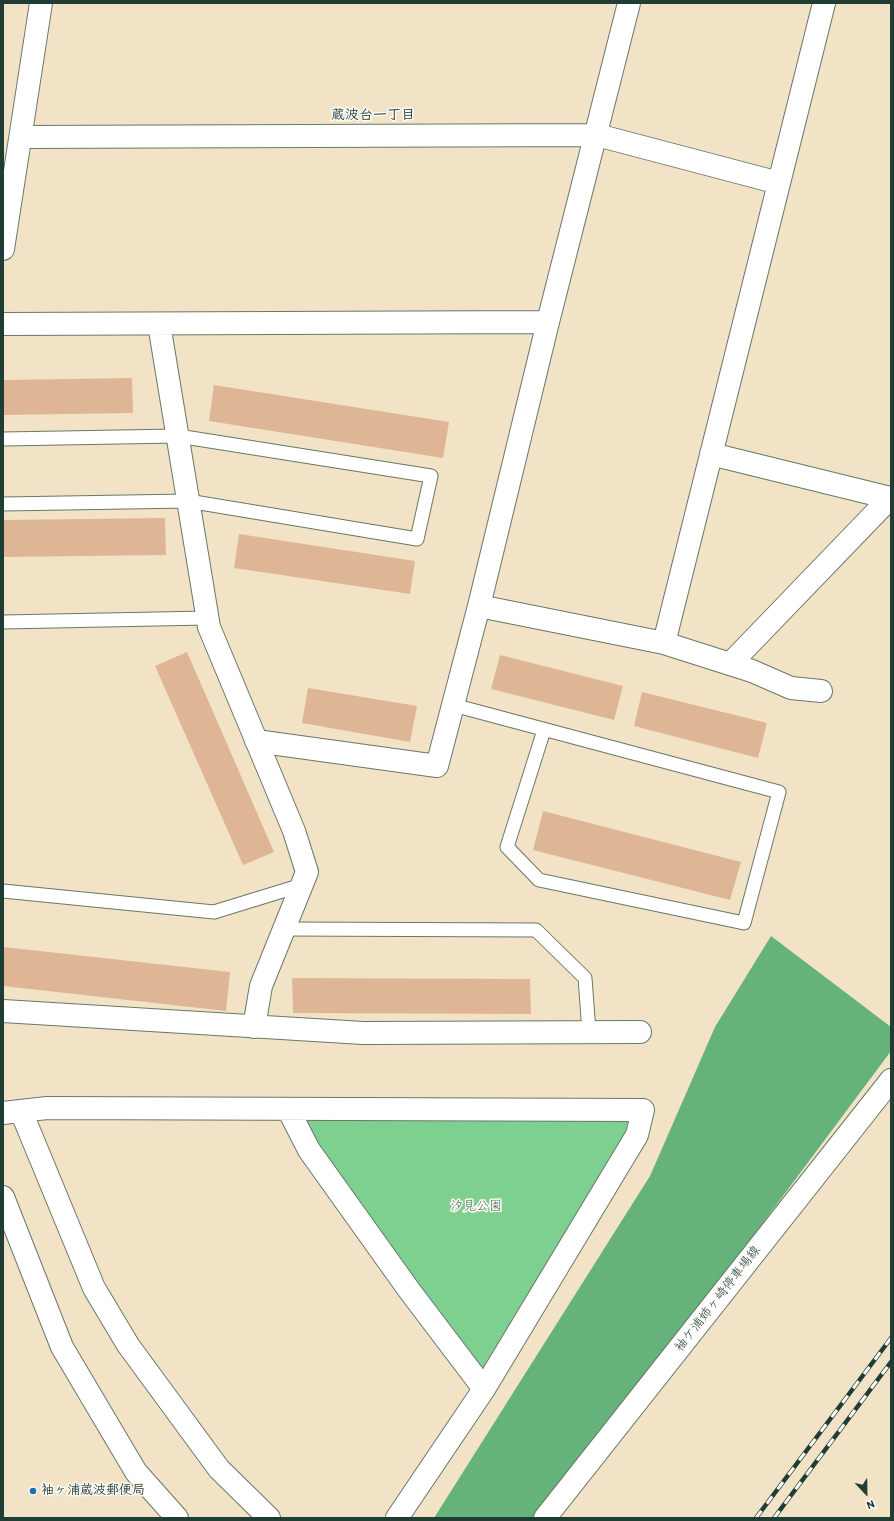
<!DOCTYPE html>
<meta charset="utf-8">
<style>
body{margin:0}
#map{position:relative;width:894px;height:1521px;overflow:hidden;background:#f2e3c7;font-family:Itim,sans-serif}
canvas{display:block}
.frame{position:absolute;inset:0;border:4px solid #1f3d34;pointer-events:none}
.north{position:absolute;left:846px;top:1473px;width:40px;height:40px;-webkit-text-stroke:3px #fdfcf7;paint-order:stroke;rotate:158deg;font-size:11px;font-weight:700;line-height:16px;text-align:center;color:#1f3d34}
.north::after{content:'';display:block;margin:auto;width:14px;height:18px;background:#1f3d34;clip-path:polygon(50% 0,100% 100%,50% 72%,0 100%)}
</style>
<div id="map">
<canvas width="894" height="1521"></canvas>
<div class="frame"></div>
<div class="north">N</div>
</div>
<script>
const ctx = document.querySelector('canvas').getContext('2d');
ctx.lineJoin = 'round';
function fillPath(path, color) {
  ctx.fillStyle = color;
  ctx.fill(path, 'evenodd');
}
function poly(rows) {
  const path = new Path2D();
  for (const r of rows) {
    path.moveTo(r[0], r[1]);
    for (let i = 2; i < r.length; i += 2) path.lineTo(r[i], r[i + 1]);
  }
  return path;
}
function stroke(path, color, width, dash) {
  ctx.strokeStyle = color;
  ctx.lineWidth = width;
  ctx.lineCap = dash ? 'butt' : 'round';
  ctx.setLineDash(dash || []);
  ctx.stroke(path);
}
function label(font, color, halo, rows, align = 'center') {
  ctx.font = font + ' Itim,"Klee One",sans-serif';
  ctx.lineWidth = 3;
  ctx.setLineDash([]);
  ctx.textBaseline = 'middle';
  ctx.strokeStyle = halo;
  ctx.fillStyle = color;
  for (const [text, x, y, turn = 0] of rows) {
    ctx.save();
    ctx.translate(x, y);
    ctx.rotate((+turn || 0) * Math.PI / 180);
    ctx.textAlign = isNaN(turn) ? turn : align;
    if (halo) ctx.strokeText(text, 0, 0);
    ctx.fillText(text, 0, 0);
    ctx.restore();
  }
}
fillPath(poly([
 [288,1109,643,1110,484,1389]
]), '#7ed091');
fillPath(poly([
 [771,936,891,1027,891,1051,567,1486,541,1518,434,1518,650,1176,715,1027]
]), '#66b27b');
fillPath(poly([
 [132,378,133,413,3,415,3,380],
 [214,385,449,422,443,458,209,421],
 [165,518,166,555,3,557,3,520],
 [239,534,415,561,410,594,234,568],
 [187,652,274,852,243,865,155,666],
 [500,655,623,686,614,720,491,689],
 [308,688,417,706,410,742,302,723],
 [642,692,767,723,758,758,634,726],
 [543,811,741,862,730,900,533,850],
 [3,947,230,972,226,1011,3,986],
 [292,978,530,979,531,1014,293,1013]
]), '#dfb695');
const service = poly([
 [3,439,178,436,431,476,417,539,188,501,3,504],
 [3,622,207,618],
 [453,705,779,792,744,923,539,880,507,847,544,730],
 [3,891,214,912,302,885],
 [284,929,536,930,585,978,589,1032]
]);
const minor = poly([
 [629,3,548,322,479,606,664,643,752,671,791,688,821,691],
 [21,137,597,135,779,183],
 [3,249,41,3],
 [3,324,548,322],
 [159,324,209,627,294,831,307,872,261,986,254,1027],
 [711,454,890,498,730,664],
 [664,643,824,3],
 [256,741,437,766,479,606],
 [3,1011,363,1033,640,1032],
 [288,1109,309,1150,409,1290,484,1389],
 [21,1111,94,1288,128,1345,219,1469,269,1518],
 [3,1113,47,1108,643,1110,637,1135,484,1389,397,1518],
 [3,1197,62,1347,136,1472,177,1518]
]);
const secondary = poly([
 [545,1518,891,1080]
]);
stroke(service, '#697767', 15);
stroke(minor, '#697767', 24);
stroke(secondary, '#697767', 24);
stroke(service, '#fff', 13);
stroke(minor, '#fff', 22);
stroke(secondary, '#fff', 22);
const rail = poly([
 [756,1518,891,1338],
 [774,1518,891,1362]
]);
stroke(rail, '#1f3d34', 4.5);
stroke(rail, '#fdfcf7', 3, [9]);
for (const [x, y, r, color] of [
 [33,1491,4,"#1f6fb2"]
]) {
  const dot = new Path2D();
  dot.arc(x, y, r, 0, 2 * Math.PI);
  ctx.fillStyle = color;
  ctx.fill(dot);
  stroke(dot, '#fdfcf7', 1.5);
}
label('13px', '#37624b', '#fdfcf7', [
 ["汐見公園",476,1207]
]);
label('13px', '#1f3d34', '#fdfcf7', [
 ["袖ケ浦姉ヶ崎停車場線",718,1299,-52]
]);
label('bold 13px', '#1f3d34', '#fdfcf7', [
 ["袖ヶ浦蔵波郵便局",41,1491]
], 'left');
label('bold 14px', '#1f3d34', '#fdfcf7', [
 ["蔵波台一丁目",373,115]
]);
</script>
